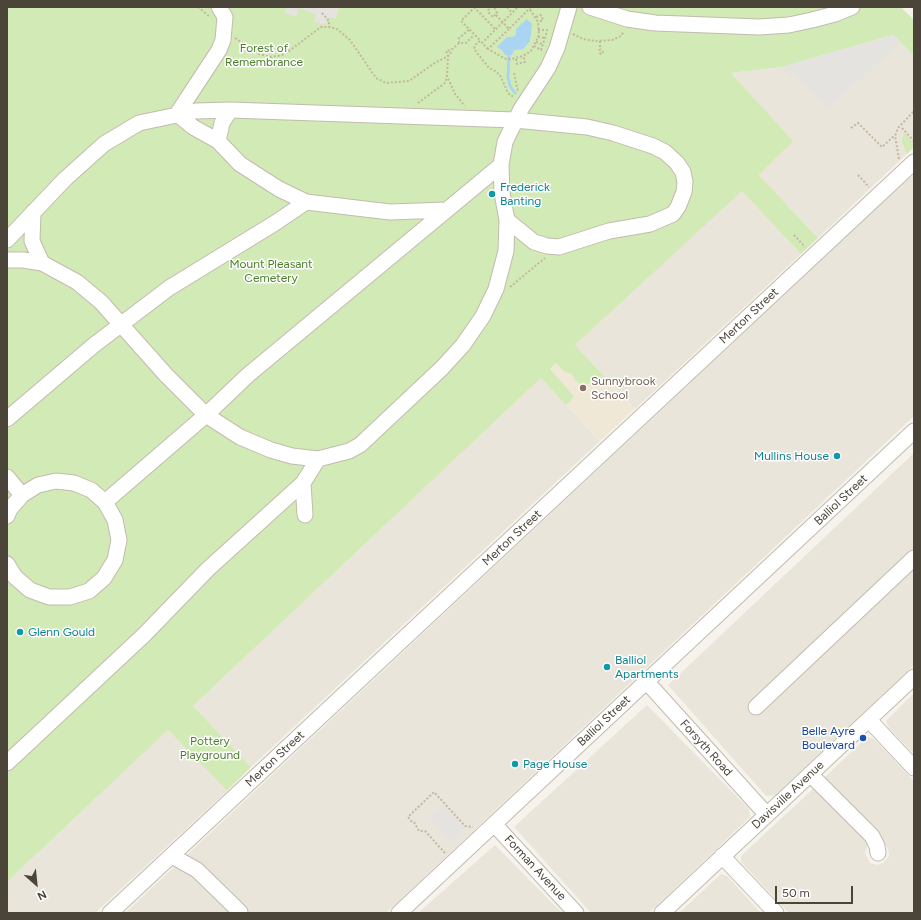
<!DOCTYPE html>
<style>
body{margin:0}
#map{position:relative;width:921px;height:920px;overflow:hidden;background:#f6f3ec;font-family:Figtree,sans-serif}
canvas{display:block}
.frame{position:absolute;inset:0;border:8px solid #4b4439;pointer-events:none}
.north{position:absolute;left:16px;top:864px;width:40px;height:40px;-webkit-text-stroke:3px #fff;paint-order:stroke;rotate:153deg;font-size:11px;font-weight:700;line-height:16px;text-align:center;color:#4b4439}
.north::after{content:'';display:block;margin:auto;width:14px;height:18px;background:#4b4439;clip-path:polygon(50% 0,100% 100%,50% 72%,0 100%)}
.scale{position:absolute;left:775px;top:886px;width:78px;height:18px;box-sizing:border-box;border:2px solid #4b4439;border-top:0;padding-left:5px;font-size:12px;line-height:14px;white-space:nowrap;color:#4b4439;-webkit-text-stroke:3px #fff;paint-order:stroke}
</style>
<div id="map">
<canvas width="921" height="920"></canvas>
<div class="frame"></div>
<div class="north">N</div>
<div class="scale">50 m</div>
</div>
<script>
const ctx = document.querySelector('canvas').getContext('2d');
ctx.lineJoin = 'round';
function fillPath(path, color) {
  ctx.fillStyle = color;
  ctx.fill(path, 'evenodd');
}
function poly(rows) {
  const path = new Path2D();
  for (const r of rows) {
    path.moveTo(r[0], r[1]);
    for (let i = 2; i < r.length; i += 2) path.lineTo(r[i], r[i + 1]);
  }
  return path;
}
function stroke(path, color, width, dash) {
  ctx.strokeStyle = color;
  ctx.lineWidth = width;
  ctx.lineCap = dash ? 'butt' : 'round';
  ctx.setLineDash(dash || []);
  ctx.stroke(path);
}
function label(font, color, halo, rows, align = 'center') {
  ctx.font = font + ' Figtree,sans-serif';
  ctx.lineWidth = 3;
  ctx.setLineDash([]);
  ctx.textBaseline = 'middle';
  ctx.strokeStyle = halo;
  ctx.fillStyle = color;
  for (const [text, x, y, turn = 0] of rows) {
    ctx.save();
    ctx.translate(x, y);
    ctx.rotate((+turn || 0) * Math.PI / 180);
    ctx.textAlign = isNaN(turn) ? turn : align;
    if (halo) ctx.strokeText(text, 0, 0);
    ctx.fillText(text, 0, 0);
    ctx.restore();
  }
}
fillPath(poly([
 [893,35,914,56,914,147,818,238,759,175,792,141,731,73,782,67],
 [914,175,914,416,386,913,125,913,899,187],
 [742,190,801,254,635,409,575,345],
 [541,378,600,441,251,767,193,706],
 [914,453,914,550,751,702,914,564,914,665,775,795,766,796,668,685],
 [914,693,914,754,889,728,886,721],
 [647,705,749,809,750,817,649,913,591,913,514,827],
 [168,730,227,791,95,913,7,913,7,882],
 [867,737,874,739,914,781,914,913,789,913,741,862,741,856,815,787,869,840,865,853,870,863,877,865,883,863,889,856,888,849,882,839,823,779],
 [495,845,562,913,418,913],
 [721,874,727,876,761,913,679,913]
]), '#eae5da');
fillPath(poly([
 [575,345,635,409,600,441,541,378]
]), '#efe8d6');
fillPath(poly([
 [8,7,901,7,914,20,914,56,893,35,782,67,731,73,793,141,759,175,818,238,801,254,742,191,575,345,606,378,596,387,592,383,581,385,576,381,572,374,565,372,556,363,550,369,574,397,566,405,541,378,193,706,251,767,227,791,168,730,7,882],
 [904,132,914,143,914,147,907,154,902,142]
]), '#d2eab5');
fillPath(poly([
 [287,7,339,7,336,19,328,17,325,25,314,22,316,14,299,8,296,17,285,13],
 [893,35,900,41,828,110,794,72,790,76,782,67],
 [445,806,465,829,451,842,429,816,438,808]
]), '#e5e3e0');
fillPath(poly([
 [527,19,532,24,530,41,523,49,514,50,512,55,505,55,502,50,497,47,507,37,513,37,516,35,516,29]
]), '#a9d4f2');
stroke(poly([
 [509,55,508,77,510,86,515,93]
]), '#a9d4f2', 3);
const minor = poly([
 [590,7,627,19,655,23,759,27,789,25,812,20,835,14,852,7],
 [177,114,193,127,218,141,240,164,279,189,306,202,390,212,447,210],
 [177,114,219,50,223,40,225,17,219,7],
 [218,141,222,123,230,110],
 [33,212,32,241,42,263,77,282,101,302,166,375,206,415,240,437,271,450,292,456,318,459],
 [7,240,65,179,104,144,139,123,196,111,230,110,515,120,587,127,613,133,653,146,665,152,677,163,683,172,685,182,684,192,678,207,673,214,650,224,609,231,559,247,547,246,534,242,507,220],
 [7,260,23,260,42,263],
 [7,419,94,345,169,288,275,223,306,202],
 [7,477,22,495],
 [303,483,305,515],
 [105,502,206,415,248,375,501,165,505,142,521,109,548,68,557,48,569,7],
 [7,516,10,509,22,495,38,485,56,481,74,483,91,490,105,502,115,520,119,540,115,560,104,578,89,591,70,597,49,597,30,590,15,577,7,564],
 [646,681,767,815],
 [756,707,914,558],
 [869,720,914,768],
 [7,763,144,635,208,569,303,483,318,459,349,451,360,445,442,368,463,345,483,316,496,289,506,251,507,220,502,193,501,165],
 [810,774,872,836,877,846,878,853],
 [494,824,576,913],
 [172,856,197,870,240,912],
 [722,856,776,913],
 [110,913,914,162],
 [399,913,914,431],
 [662,913,914,677]
]);
stroke(minor, '#c2bbae', 17);
stroke(poly([
 [198,7,210,17],
 [474,7,495,29],
 [475,7,461,21,480,40],
 [492,7,489,8,488,12,493,17,497,13,494,7],
 [507,7,512,13],
 [322,13,329,21,329,27],
 [496,15,509,29,531,7],
 [536,17,541,15,543,20,538,22],
 [509,29,488,49,506,59,511,59,523,56,531,51,539,35,538,22,529,8],
 [469,30,459,38,459,43,466,43,474,35],
 [573,34,583,39,595,41,612,40,621,36,624,31],
 [538,37,546,38],
 [235,38,259,54,270,57,278,56,285,54,321,27,329,27,337,29,350,40,376,78,386,83,409,81,433,64,450,55,451,50],
 [480,41,475,45,474,49,489,68,495,71,500,75,508,93,511,96,514,96],
 [600,41,600,49,599,52,601,54,603,52,600,49],
 [536,42,543,44],
 [459,43,451,50,446,51,448,56,447,76,455,94,465,106],
 [534,46,541,50,546,35,547,30,538,30],
 [488,49,482,43,518,7],
 [516,59,517,64,525,62,523,56],
 [514,73,518,92],
 [418,103,445,83,447,77],
 [851,128,858,123,882,147,894,136],
 [902,128,914,141],
 [899,159,895,136,898,128,914,111],
 [858,175,869,187],
 [794,235,805,247],
 [510,287,545,258],
 [445,853,425,831,419,831,414,822,411,821,408,817,434,792,465,826,473,827]
]), '#c4b79f', 2, [2, 2]);
stroke(minor, '#fff', 15);
for (const [x, y, r, color] of [
 [492,194,4,"#0f9aa8"],
 [583,388,4,"#8d6e63"],
 [837,456,4,"#0f9aa8"],
 [20,632,4,"#0f9aa8"],
 [607,667,4,"#0f9aa8"],
 [863,738,4,"#1a4fb4"],
 [515,764,4,"#0f9aa8"]
]) {
  const dot = new Path2D();
  dot.arc(x, y, r, 0, 2 * Math.PI);
  ctx.fillStyle = color;
  ctx.fill(dot);
  stroke(dot, '#fff', 1.5);
}
label('12px', '#4a7f2a', '#fff', [
 ["Forest of",264,48],
 ["Remembrance",264,62],
 ["Mount Pleasant",271,264],
 ["Cemetery",271,278],
 ["Pottery",210,741],
 ["Playground",210,755]
]);
label('12px', '#0d838f', '#fff', [
 ["Frederick",500,187],
 ["Banting",500,201],
 ["Mullins House",829,456,"right"],
 ["Glenn Gould",28,632],
 ["Balliol",615,660],
 ["Apartments",615,674],
 ["Page House",523,764]
], 'left');
label('12px', '#4b4439', '#fff', [
 ["Merton Street",749,316,-43],
 ["Balliol Street",841,500,-43],
 ["Merton Street",512,538,-43],
 ["Balliol Street",604,721,-43],
 ["Forsyth Road",706,748,48],
 ["Merton Street",275,759,-43],
 ["Davisville Avenue",788,795,-43],
 ["Forman Avenue",535,868,47]
]);
label('12px', '#785e54', '#fff', [
 ["Sunnybrook",591,381],
 ["School",591,395]
], 'left');
label('12px', '#164399', '#fff', [
 ["Belle Ayre",855,731],
 ["Boulevard",855,745]
], 'right');
</script>
